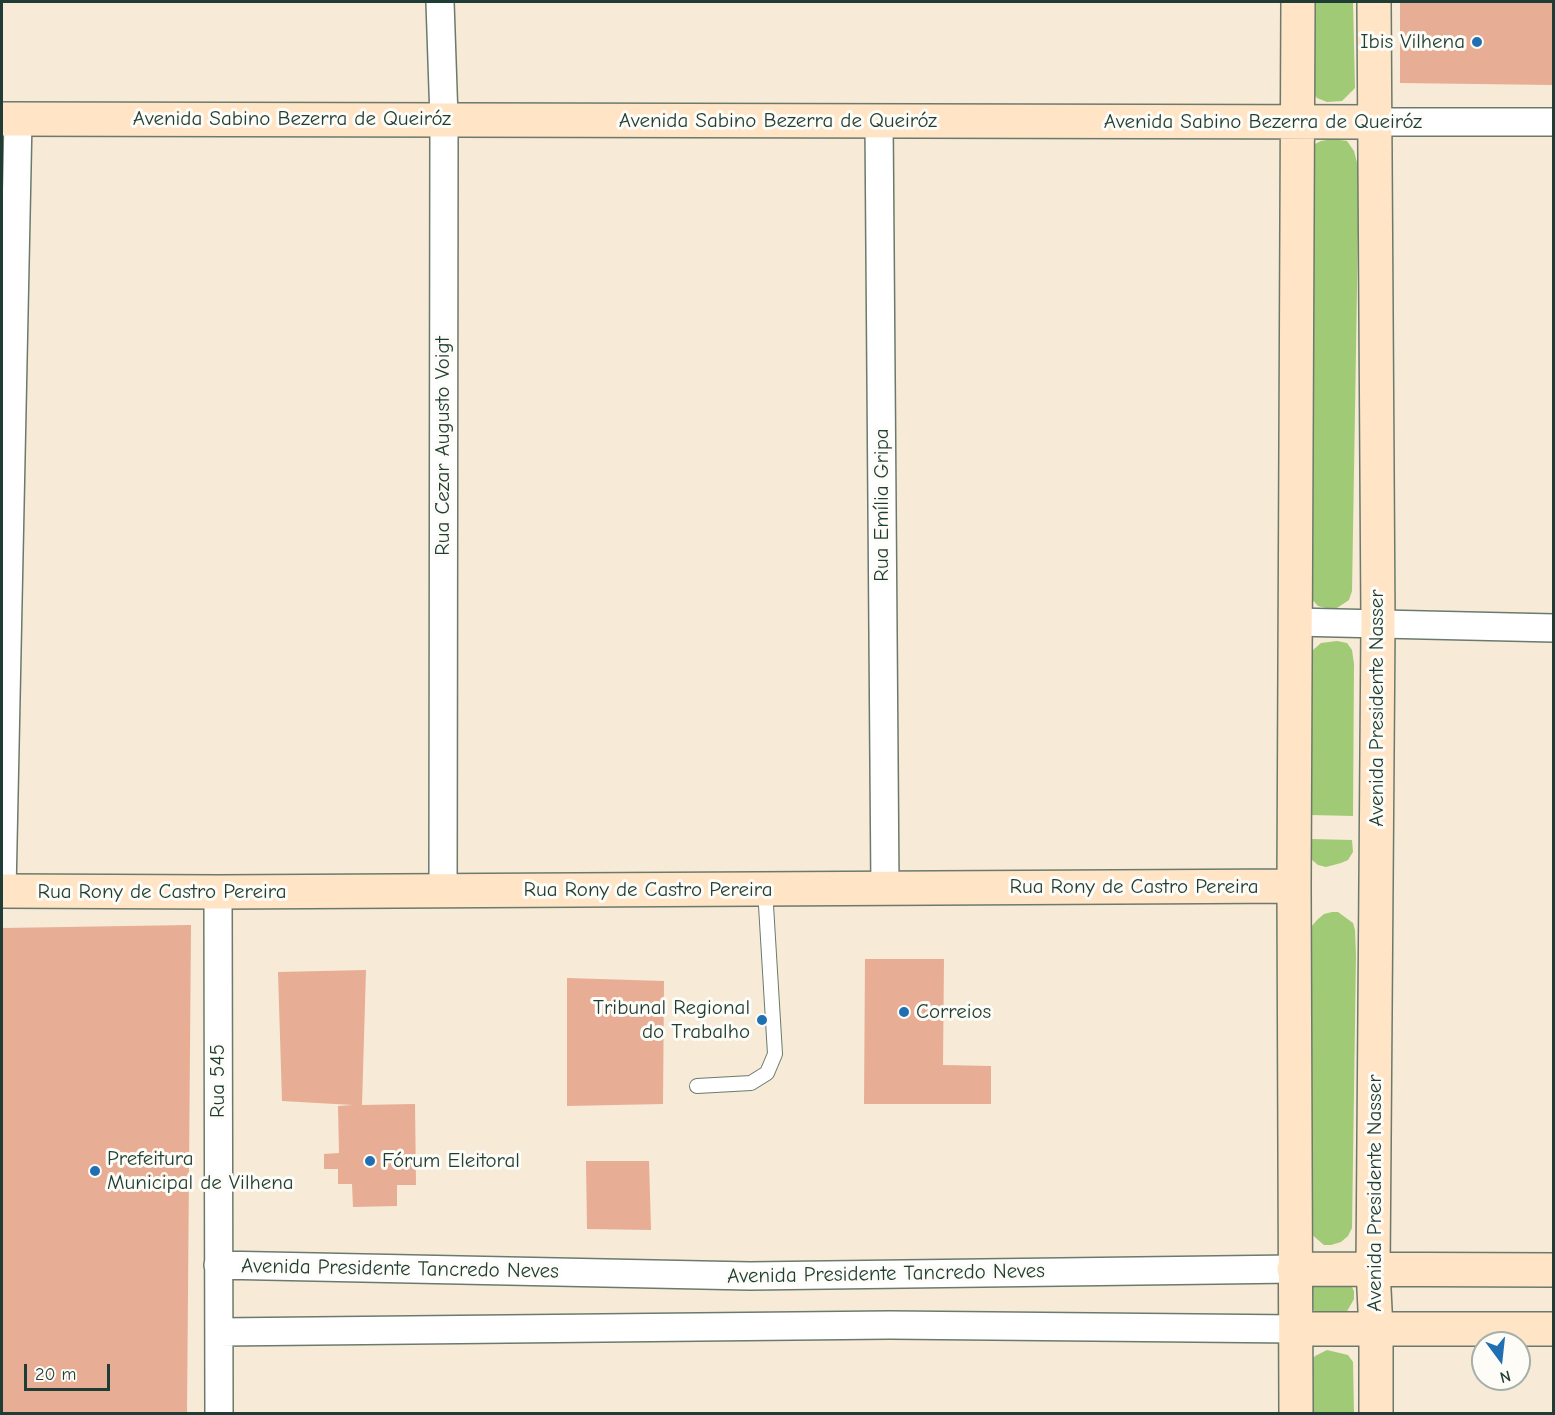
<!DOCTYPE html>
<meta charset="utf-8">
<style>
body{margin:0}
#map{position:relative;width:1555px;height:1415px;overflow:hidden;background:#f7ead6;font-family:"Comic Neue",sans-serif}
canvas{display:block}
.frame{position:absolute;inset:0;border:3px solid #1f3d34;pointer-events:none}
.north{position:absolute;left:1471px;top:1331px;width:60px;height:60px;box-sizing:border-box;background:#fdfcf7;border:2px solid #a4b0a9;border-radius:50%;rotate:165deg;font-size:16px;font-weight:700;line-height:24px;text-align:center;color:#1f3d34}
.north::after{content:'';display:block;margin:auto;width:21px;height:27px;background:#1f6fb2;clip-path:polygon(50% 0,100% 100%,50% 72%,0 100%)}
.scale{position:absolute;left:24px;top:1364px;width:86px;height:27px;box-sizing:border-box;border:3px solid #1f3d34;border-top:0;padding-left:8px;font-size:18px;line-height:21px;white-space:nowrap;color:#1f3d34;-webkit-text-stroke:4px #fdfcf7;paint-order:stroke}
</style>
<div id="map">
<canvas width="1555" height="1415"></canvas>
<div class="frame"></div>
<div class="north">N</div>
<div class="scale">20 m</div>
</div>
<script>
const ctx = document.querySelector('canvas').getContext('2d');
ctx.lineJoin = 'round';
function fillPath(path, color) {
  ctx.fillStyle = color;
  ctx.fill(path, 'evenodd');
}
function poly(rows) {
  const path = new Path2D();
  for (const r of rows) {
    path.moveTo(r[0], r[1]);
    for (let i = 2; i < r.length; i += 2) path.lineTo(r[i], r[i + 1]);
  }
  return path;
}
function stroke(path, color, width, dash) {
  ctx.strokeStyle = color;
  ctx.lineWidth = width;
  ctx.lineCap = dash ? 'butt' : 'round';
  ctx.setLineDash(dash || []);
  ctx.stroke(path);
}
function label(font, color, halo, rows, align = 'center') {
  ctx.font = font + ' "Comic Neue",sans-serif';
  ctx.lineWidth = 6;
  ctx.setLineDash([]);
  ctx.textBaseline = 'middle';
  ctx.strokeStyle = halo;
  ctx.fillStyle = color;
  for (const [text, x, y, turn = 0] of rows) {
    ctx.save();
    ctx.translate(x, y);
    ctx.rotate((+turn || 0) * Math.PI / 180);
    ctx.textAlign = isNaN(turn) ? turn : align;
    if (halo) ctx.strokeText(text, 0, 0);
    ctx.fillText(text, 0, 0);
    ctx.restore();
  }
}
fillPath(poly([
 [1310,2,1353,2,1355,88,1342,101,1327,102,1317,98,1312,92],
 [1333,139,1347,141,1354,151,1359,170,1352,591,1349,600,1334,610,1318,606,1310,597,1313,145,1321,141],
 [1337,641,1347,643,1352,650,1354,664,1353,816,1311,815,1309,661,1313,650,1321,643],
 [1310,839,1352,840,1353,852,1348,860,1341,863,1326,867,1318,865,1312,860],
 [1332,912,1338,912,1353,923,1355,930,1356,955,1352,1228,1348,1236,1341,1242,1331,1245,1324,1245,1310,1233,1308,939,1311,927,1317,920,1324,914],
 [1313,1281,1350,1283,1354,1291,1354,1299,1345,1315,1321,1316,1315,1312,1309,1301],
 [1327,1350,1348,1355,1353,1362,1354,1413,1310,1414,1311,1361,1315,1356]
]), '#a1ca76');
fillPath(poly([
 [1400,2,1554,2,1554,85,1400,83],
 [191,925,187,1414,2,1414,2,928],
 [865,959,944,959,943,1065,991,1066,991,1104,864,1104],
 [366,970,362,1105,415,1104,416,1185,397,1185,397,1206,353,1207,352,1184,338,1184,338,1169,324,1169,324,1154,339,1153,338,1106,353,1105,282,1101,278,972],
 [567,978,664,981,663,1104,567,1106],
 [586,1161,649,1161,651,1230,587,1229]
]), '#e8ad95');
const lane = poly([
 [697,1086,751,1083,767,1073,775,1054,765,889]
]);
const street = poly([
 [440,2,444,119,443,891],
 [879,121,885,888],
 [1375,122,1554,122],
 [1295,622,1554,628],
 [2,891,18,119],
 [218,892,219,1414],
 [218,1265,750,1276,1294,1269],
 [220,1332,890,1325,1296,1329]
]);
const secondary = poly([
 [1374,2,1378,624,1373,1269,1376,1330,1376,1414],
 [2,119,1375,122],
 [2,891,218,892,1294,886],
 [1294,1269,1554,1270],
 [1296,1329,1554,1329],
 [1296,1414,1294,886,1298,2]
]);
stroke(lane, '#6b7a6d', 16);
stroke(street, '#6b7a6d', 30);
stroke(secondary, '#6b7a6d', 36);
stroke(lane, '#fff', 14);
stroke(street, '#fff', 27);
stroke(secondary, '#ffe4c6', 33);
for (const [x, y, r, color] of [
 [1477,42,6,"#1f6fb2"],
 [904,1012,6,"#1f6fb2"],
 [762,1020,6,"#1f6fb2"],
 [370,1161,6,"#1f6fb2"],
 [95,1171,6,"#1f6fb2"]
]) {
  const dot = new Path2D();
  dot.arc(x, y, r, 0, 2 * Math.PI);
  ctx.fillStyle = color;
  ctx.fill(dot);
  stroke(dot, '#fdfcf7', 2);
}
label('21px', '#1f3d34', '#fdfcf7', [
 ["Ibis Vilhena",1465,42,"right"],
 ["Tribunal Regional",750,1008,"right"],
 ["do Trabalho",750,1032,"right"],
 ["Correios",916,1012],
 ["Prefeitura",107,1159],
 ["Municipal de Vilhena",107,1183],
 ["Fórum Eleitoral",382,1161]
], 'left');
label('21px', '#1f3d34', '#fdfcf7', [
 ["Avenida Sabino Bezerra de Queiróz",292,119],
 ["Avenida Sabino Bezerra de Queiróz",778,121],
 ["Avenida Sabino Bezerra de Queiróz",1263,122],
 ["Rua Cezar Augusto Voigt",443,446,-90],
 ["Rua Emília Gripa",882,505,-90],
 ["Avenida Presidente Nasser",1377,708,-90],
 ["Rua Rony de Castro Pereira",1134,887],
 ["Rua Rony de Castro Pereira",648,890],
 ["Rua Rony de Castro Pereira",162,892],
 ["Rua 545",218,1081,-90],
 ["Avenida Presidente Nasser",1375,1193,-90],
 ["Avenida Presidente Tancredo Neves",400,1269,1],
 ["Avenida Presidente Tancredo Neves",886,1274,-1]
]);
</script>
